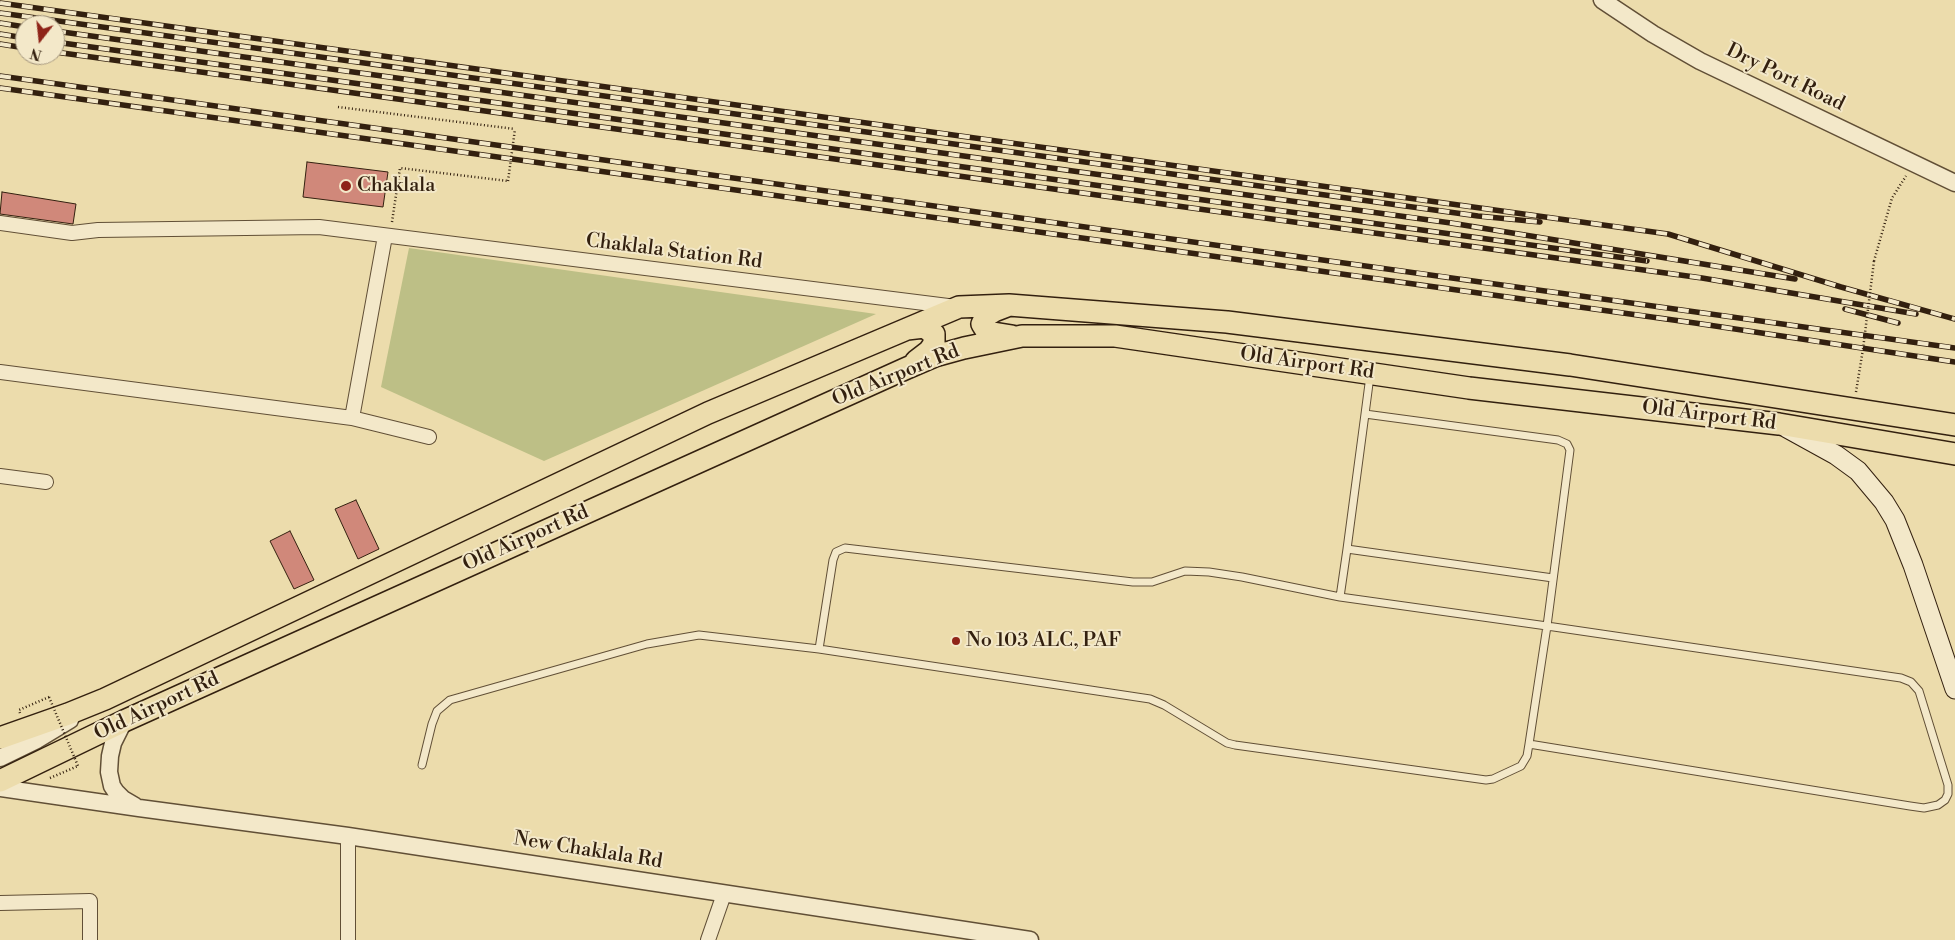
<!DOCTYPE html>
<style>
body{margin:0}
#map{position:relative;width:1955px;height:940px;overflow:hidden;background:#ecdcac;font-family:"Libre Bodoni",serif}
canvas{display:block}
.north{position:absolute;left:15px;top:15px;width:50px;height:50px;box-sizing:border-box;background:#f3e8c9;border:1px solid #a6987f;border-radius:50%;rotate:196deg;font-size:14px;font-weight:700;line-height:20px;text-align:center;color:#33200f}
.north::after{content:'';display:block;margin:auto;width:18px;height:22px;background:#8f2418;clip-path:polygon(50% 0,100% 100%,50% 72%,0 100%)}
</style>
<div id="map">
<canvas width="1955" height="940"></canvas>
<div class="north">N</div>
</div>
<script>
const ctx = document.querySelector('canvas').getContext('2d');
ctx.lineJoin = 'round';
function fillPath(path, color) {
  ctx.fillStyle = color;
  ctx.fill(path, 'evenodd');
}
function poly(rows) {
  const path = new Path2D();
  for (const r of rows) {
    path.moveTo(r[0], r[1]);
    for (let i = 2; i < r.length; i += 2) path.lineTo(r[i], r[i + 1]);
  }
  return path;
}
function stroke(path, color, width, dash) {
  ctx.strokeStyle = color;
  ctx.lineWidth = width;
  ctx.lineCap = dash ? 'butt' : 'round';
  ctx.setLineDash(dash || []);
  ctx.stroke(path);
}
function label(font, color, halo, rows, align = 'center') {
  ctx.font = font + ' "Libre Bodoni",serif';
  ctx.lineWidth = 4;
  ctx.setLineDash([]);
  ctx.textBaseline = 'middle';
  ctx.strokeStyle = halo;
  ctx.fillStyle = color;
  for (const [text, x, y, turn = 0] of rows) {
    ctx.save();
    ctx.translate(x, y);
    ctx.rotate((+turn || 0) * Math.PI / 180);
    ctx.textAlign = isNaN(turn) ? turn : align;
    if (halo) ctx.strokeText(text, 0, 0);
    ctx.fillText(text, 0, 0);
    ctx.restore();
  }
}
fillPath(poly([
 [409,248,876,314,544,461,381,387]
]), '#bdbf86');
const building = poly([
 [307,162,388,172,383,207,303,197,307,162],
 [2,192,76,204,73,224,0,214,2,192],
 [356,500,379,549,358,559,335,509,356,500],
 [290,531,314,580,294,589,270,541,290,531]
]);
fillPath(building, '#d0887a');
stroke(building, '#33200f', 1);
const service = poly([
 [1365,414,1558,440,1567,444,1570,450,1547,626,1529,744,1910,806,1924,808,1938,805,1945,800,1948,794,1948,785,1919,691,1911,682,1901,678,1547,626,1340,597,1347,549,1365,414,1370,376],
 [1347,549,1553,578],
 [819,649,1150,699,1164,705,1227,743,1235,745,1486,780,1493,779,1521,766,1527,756,1529,744],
 [422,765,432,724,437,711,450,700,647,644,699,635,819,649,833,560,836,552,845,548,1133,582,1152,582,1185,571,1209,572,1242,577,1340,597]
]);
const minor = poly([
 [0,223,72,233,98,230,319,227,956,307],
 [0,372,352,418,429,437],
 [352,418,385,236],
 [0,476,46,482],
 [0,903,90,901,90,940],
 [348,940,348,836],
 [708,940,724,894]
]);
const tertiary = poly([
 [1602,0,1653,34,1700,61,1955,183],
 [124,721,113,743,110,756,109,772,112,786,116,792,123,799,135,806],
 [0,758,37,740,70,720],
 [0,788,139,808,348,836,1030,940]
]);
const secondary = poly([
 [1787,428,1836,455,1858,471,1884,502,1895,520,1913,565,1955,689]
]);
const primary = poly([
 [1007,306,994,311,986,316,982,324,987,332,1012,336],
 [907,329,924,327,934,334,934,344,929,351,916,361],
 [0,738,68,714,105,699,708,413,959,307,1009,305,1227,322,1570,365,1955,425],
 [0,781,124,721,907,368,935,356,964,348,1022,336,1115,336,1469,388,1779,424,1955,454]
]);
stroke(service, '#614f36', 9);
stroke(minor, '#614f36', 16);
stroke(tertiary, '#614f36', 19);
stroke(secondary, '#33200f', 21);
stroke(primary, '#33200f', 24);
stroke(poly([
 [338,107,515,129],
 [392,222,400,168,508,181],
 [1874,261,1892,198,1906,176],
 [1856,392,1863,349],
 [20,713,19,710,49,697],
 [50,778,78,766]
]), '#33200f', 2.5, [1, 2.5]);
stroke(service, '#f3e8c9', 7);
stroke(minor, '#f3e8c9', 14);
stroke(tertiary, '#f3e8c9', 16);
stroke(secondary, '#f3e8c9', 19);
stroke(primary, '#ecdcac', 21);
const rail = poly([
 [0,3,1668,234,1841,287,1955,319],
 [0,13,1478,216,1540,222],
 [0,23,25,27],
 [55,31,1451,223,1795,279],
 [0,34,25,38],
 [55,42,1647,261],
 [0,44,25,48],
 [55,52,1702,278,1916,314],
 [0,76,1955,348],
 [0,88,1695,323,1955,362],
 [1845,309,1898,323]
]);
stroke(rail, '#33200f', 5.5);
stroke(rail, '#f3e8c9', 4, [11]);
stroke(poly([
 [508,181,515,129],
 [1863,349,1874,261],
 [49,697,78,766]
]), '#33200f', 2.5, [1, 2.5]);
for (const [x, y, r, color] of [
 [346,186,6,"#8f2418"],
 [956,641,5,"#8f2418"]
]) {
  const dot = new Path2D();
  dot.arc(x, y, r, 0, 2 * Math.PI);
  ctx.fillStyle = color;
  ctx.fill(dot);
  stroke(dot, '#f3e8c9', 2);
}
label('20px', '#33200f', '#f3e8c9', [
 ["Dry Port Road",1785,78,26],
 ["Chaklala Station Rd",674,252,7],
 ["Old Airport Rd",1307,364,8],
 ["Old Airport Rd",896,376,-22],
 ["Old Airport Rd",1709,416,7],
 ["Old Airport Rd",526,539,-24],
 ["Old Airport Rd",157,707,-25],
 ["New Chaklala Rd",588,851,9]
]);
label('20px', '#33200f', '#f3e8c9', [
 ["Chaklala",357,186],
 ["No 103 ALC, PAF",966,641]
], 'left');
</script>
